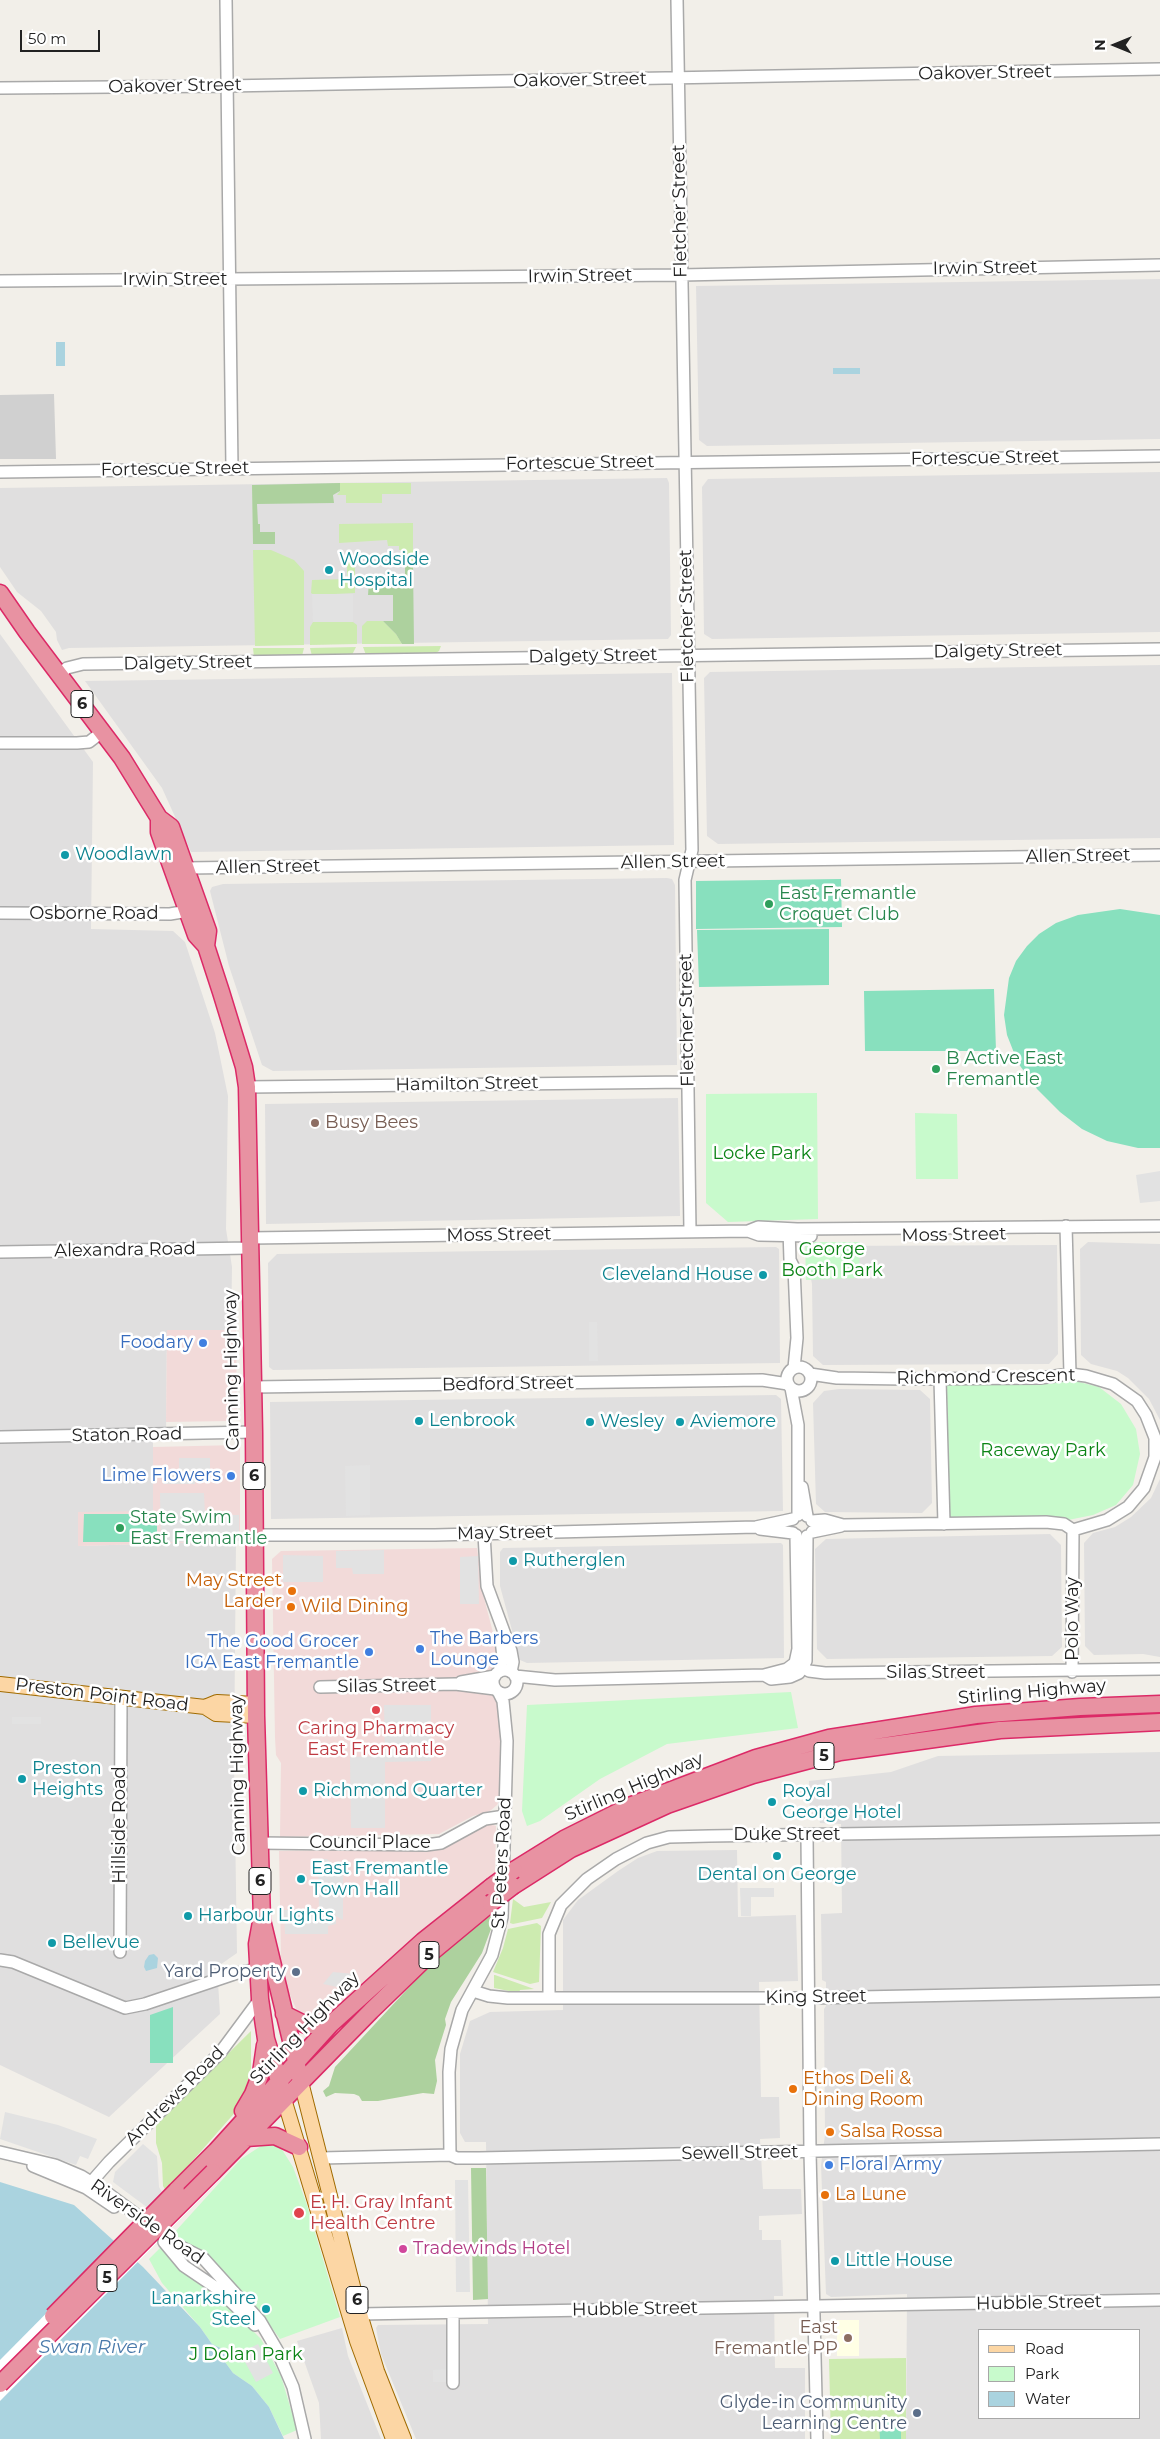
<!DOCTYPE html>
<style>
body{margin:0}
#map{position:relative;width:1160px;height:2439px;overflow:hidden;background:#f2efe9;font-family:Montserrat,sans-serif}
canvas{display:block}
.legend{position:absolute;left:978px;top:2329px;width:162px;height:90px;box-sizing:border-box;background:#fff;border:1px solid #a7a7a7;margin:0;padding:6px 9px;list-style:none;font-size:15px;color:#222}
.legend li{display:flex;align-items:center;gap:10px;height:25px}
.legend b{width:25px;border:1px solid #a7a7a7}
.north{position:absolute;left:1090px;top:20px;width:50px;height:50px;-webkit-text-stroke:4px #fff;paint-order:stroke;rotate:270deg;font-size:14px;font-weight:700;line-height:20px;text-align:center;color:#222}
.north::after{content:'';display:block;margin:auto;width:18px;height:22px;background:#222;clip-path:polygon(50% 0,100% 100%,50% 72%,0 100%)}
.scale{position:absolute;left:20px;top:30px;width:80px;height:22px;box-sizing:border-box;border:2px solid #222;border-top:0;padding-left:6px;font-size:15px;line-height:18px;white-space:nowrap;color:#222;-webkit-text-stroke:4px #fff;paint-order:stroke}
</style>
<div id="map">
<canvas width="1160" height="2439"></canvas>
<ul class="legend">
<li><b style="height:6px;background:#fcd6a4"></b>Road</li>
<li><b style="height:14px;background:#c8facc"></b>Park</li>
<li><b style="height:14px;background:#aad3df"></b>Water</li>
</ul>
<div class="north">N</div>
<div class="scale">50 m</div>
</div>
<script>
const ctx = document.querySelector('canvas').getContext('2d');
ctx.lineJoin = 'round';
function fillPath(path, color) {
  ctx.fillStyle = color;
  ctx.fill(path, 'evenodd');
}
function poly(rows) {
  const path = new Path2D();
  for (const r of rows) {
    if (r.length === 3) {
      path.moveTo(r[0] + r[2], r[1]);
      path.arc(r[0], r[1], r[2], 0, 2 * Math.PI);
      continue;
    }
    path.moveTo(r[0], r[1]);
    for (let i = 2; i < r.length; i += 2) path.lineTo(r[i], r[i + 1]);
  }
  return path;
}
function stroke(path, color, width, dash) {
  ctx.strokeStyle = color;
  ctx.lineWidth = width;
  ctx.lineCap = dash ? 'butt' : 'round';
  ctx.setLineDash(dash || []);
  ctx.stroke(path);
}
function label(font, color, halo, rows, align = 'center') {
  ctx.font = font + ' Montserrat,sans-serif';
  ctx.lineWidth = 5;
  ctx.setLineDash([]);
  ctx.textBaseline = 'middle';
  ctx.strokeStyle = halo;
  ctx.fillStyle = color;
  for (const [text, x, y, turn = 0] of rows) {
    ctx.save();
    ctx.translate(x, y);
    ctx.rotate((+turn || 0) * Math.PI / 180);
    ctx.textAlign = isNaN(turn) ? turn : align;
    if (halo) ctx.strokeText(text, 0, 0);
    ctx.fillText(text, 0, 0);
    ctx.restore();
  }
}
fillPath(poly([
 [1160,279,1160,439,707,446,699,440,696,286],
 [1160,472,1160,632,712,639,704,634,702,487,708,479],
 [667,478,669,483,671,635,668,639,69,648,62,650,57,640,56,632,41,611,17,592,0,567,0,488],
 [0,634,93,762,91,929,173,931,185,942,215,1033,228,1096,226,1229,232,1267,231,1330,167,1330,166,1435,153,1435,153,1512,78,1512,78,1546,236,1541,234,1759,237,1953,217,1967,220,2014,109,2117,0,2065],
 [1160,665,1160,838,718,844,707,836,704,678,710,672],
 [672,673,674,845,191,852,162,788,85,681],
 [667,878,672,879,675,885,677,1065,273,1071,262,1065,229,966,210,891,212,887,223,884],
 [678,1098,680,1216,266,1224,265,1104],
 [1088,1242,1160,1244,1160,1420,1149,1399,1128,1378,1117,1371,1091,1364,1081,1355,1080,1249],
 [1057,1245,1058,1354,1049,1364,823,1365,813,1356,812,1284,810,1273,820,1246],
 [776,1247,779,1249,780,1363,273,1370,269,1367,268,1263,277,1254],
 [839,1389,920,1390,930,1399,932,1503,922,1513,825,1512,816,1504,813,1403,824,1391],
 [776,1395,781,1399,783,1511,271,1519,270,1402],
 [1160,1479,1160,1657,1143,1654,1094,1655,1085,1646,1084,1543,1093,1533,1115,1527,1131,1517,1151,1498],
 [1050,1534,1061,1545,1062,1647,1052,1656,827,1659,817,1649,815,1549,826,1539],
 [781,1543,783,1545,784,1658,527,1663,520,1660,500,1586,500,1552,503,1548],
 [1160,1752,1160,2439,906,2439,907,2294,831,2297,826,2294,821,2165,825,2135,824,2009,826,2006,826,1982,822,1980,821,1914,842,1913,841,1824,820,1823,819,1816,810,1816,809,1781,891,1772,938,1756],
 [979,2330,1139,2330,1139,2418,979,2418],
 [737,1850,738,1917,796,1915,798,1981,759,1982,761,2097,779,2097,780,2138,760,2139,763,2189,801,2189,802,2214,759,2216,759,2230,762,2230,762,2240,781,2240,783,2296,774,2296,775,2368,805,2368,805,2439,416,2439,381,2354,376,2328,378,2325,488,2324,486,2142,465,2142,460,2133,460,2054,470,2021,490,2012,563,2010,563,1920,578,1900,618,1871,638,1858,657,1851],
 [342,2328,348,2356,381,2439,321,2439,319,2403,297,2341]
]), '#e0dfdf');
fillPath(poly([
 [167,1330,236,1330,237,1413,228,1421,166,1422],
 [238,1445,240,1448,240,1541,78,1546,78,1512,153,1511,153,1447],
 [477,1548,484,1598,496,1644,496,1657,492,1668,491,1691,502,1704,499,1801,497,1805,490,1811,473,1816,439,1834,280,1837,281,1763,276,1755,275,1738,272,1559,281,1551],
 [490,1824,496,1826,495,1874,330,2016,311,2019,297,2011,285,1983,281,1957,279,1851,435,1849,452,1844,483,1825]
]), '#f2dad9');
fillPath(poly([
 [837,2320,859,2320,859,2356,837,2356]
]), '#ffffe5');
fillPath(poly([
 [54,394,56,459,0,459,0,395]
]), '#d0d0d0');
fillPath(poly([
 [340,483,411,483,411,494,382,494,382,503,346,503,346,495,337,495,340,491],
 [413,523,413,565,405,564,404,550,399,550,399,546,388,546,387,540,339,543,339,524],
 [271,550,294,560,304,571,304,645,255,646,253,550],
 [347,561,355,561,355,593,314,595,311,593,312,580,347,579],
 [367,621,383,621,396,634,402,644,362,644,362,626],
 [313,622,353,622,357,625,357,644,310,645,310,627],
 [441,646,439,651,434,654,366,655,363,647],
 [356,647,352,655,312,656,310,648],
 [253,648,304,648,302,656,254,657],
 [513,1899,524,1907,551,1902,542,1918,513,1924,510,1923],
 [537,1923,541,1926,539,1982,530,1984,493,1972,503,1948,508,1929],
 [494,1975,495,1975,534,1989,520,1990,519,1993,494,1988],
 [251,2031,251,2068,243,2100,238,2109,166,2191,163,2186,162,2163,156,2143,156,2125],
 [906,2358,906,2439,831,2439,829,2359]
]), '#cdebb0');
fillPath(poly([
 [340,483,340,491,333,495,334,503,257,504,258,524,260,524,260,532,275,532,275,544,253,544,252,485],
 [405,564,413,565,414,644,402,644,396,634,383,621,393,621,393,595,368,595,369,581,397,581,397,575,405,575],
 [494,1912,491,1929,482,1953,451,2002,445,2019,446,2025,435,2060,437,2081,434,2094,423,2093,378,2101,362,2101,359,2096,354,2094,335,2093,326,2097,323,2091,329,2086,335,2067,427,1968,455,1941],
 [471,2168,486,2168,488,2299,473,2300]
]), '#add19e');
fillPath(poly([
 [817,1093,818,1219,728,1222,706,1203,706,1094],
 [915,1113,957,1114,958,1179,916,1179],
 [805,1242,860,1242,859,1278,806,1280],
 [1075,1381,1099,1387,1121,1404,1136,1429,1140,1454,1133,1485,1116,1505,1093,1515,1068,1520,948,1521,947,1385],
 [791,1692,798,1728,667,1744,600,1779,540,1821,527,1826,522,1811,527,1705],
 [264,2144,276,2145,281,2148,293,2167,306,2202,340,2317,280,2339,258,2309,222,2273,207,2253,177,2239,173,2234,241,2159],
 [161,2247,186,2275,215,2293,261,2339,281,2376,297,2430,283,2436,269,2407,252,2386,233,2373,225,2362,225,2350,212,2344,200,2327,162,2283,149,2259]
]), '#c8facc');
fillPath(poly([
 [841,879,842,927,696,929,696,881],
 [1120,909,1160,915,1160,1148,1138,1148,1107,1141,1082,1129,1060,1112,1037,1089,1018,1063,1007,1035,1004,1015,1009,978,1016,961,1027,946,1039,934,1056,923,1078,915],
 [829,929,829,985,699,987,697,930],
 [994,989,996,1051,865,1051,864,991],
 [84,1514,157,1514,157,1542,83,1542],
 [173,2007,173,2063,150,2063,150,2015],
 [879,2422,901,2422,901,2439,880,2439]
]), '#88e0be');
fillPath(poly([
 [312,594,353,594,353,622,313,622],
 [1160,1171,1160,1201,1140,1203,1136,1175],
 [589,1322,597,1322,598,1361,589,1361],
 [179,1458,210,1458,210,1471,195,1471,195,1484,163,1484,163,1474,179,1474],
 [370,1465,370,1515,346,1516,345,1466],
 [160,1493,204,1493,205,1515,239,1515,239,1541,161,1542],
 [384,1550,384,1574,353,1574,352,1568,336,1568,336,1551],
 [283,1555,323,1556,323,1582,283,1582],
 [478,1556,479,1604,460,1604,460,1557],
 [384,1705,431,1705,431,1761,385,1762,385,1828,351,1828,350,1757,385,1756],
 [12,1717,41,1717,41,1724,12,1724],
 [318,1859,327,1859,343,1872,343,1920,336,1916,336,1924,328,1926,328,1934,285,1934,284,1910,319,1910],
 [740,1888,774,1888,774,1897,751,1897,751,1916,741,1916],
 [333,1972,354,1974,342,1988,323,1984],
 [5,2112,58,2125,97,2139,88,2159,80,2156,76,2165,0,2139],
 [143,2144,157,2156,159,2187,165,2197,152,2211,113,2182,115,2172],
 [455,2180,468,2180,470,2292,456,2292],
 [258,2344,273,2373,256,2382,240,2353],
 [449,2369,449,2382,433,2382,433,2370]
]), '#e2e2e2');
fillPath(poly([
 [56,342,65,342,65,366,56,366],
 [833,368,860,368,860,374,833,374],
 [154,1954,158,1958,157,1968,146,1971,144,1967,145,1961,149,1955],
 [0,2182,74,2205,143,2267,200,2327,212,2344,225,2350,225,2362,233,2373,252,2386,269,2407,284,2439,0,2439]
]), '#aad3df');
fillPath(poly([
 [200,2158,220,2179,0,2401,0,2360]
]), '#fff');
const minor = poly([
 [226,0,232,468],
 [677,0,692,850,685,880,690,1231],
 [0,88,226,86,1160,69],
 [0,281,681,275,1160,265],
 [0,472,1160,456],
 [59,674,67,668,83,664,1160,649],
 [0,743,77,743,89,742,102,732],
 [186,868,1160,855],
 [0,913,170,914,188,911],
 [247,1087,688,1082],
 [1066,1226,1070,1374],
 [789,1229,790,1260,794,1268,797,1338,794,1368],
 [748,1231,759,1235,811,1236],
 [250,1238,748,1231,758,1227,797,1229,1160,1226],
 [0,1252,250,1248],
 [799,1379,12],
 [810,1374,837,1378,905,1379,1040,1378,1070,1374,1086,1376,1113,1384,1137,1401,1146,1415,1155,1438,1155,1457,1144,1488,1128,1507,1107,1520,1073,1530],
 [940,1379,944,1524],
 [253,1387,762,1380,788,1384],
 [791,1388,798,1425,798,1515],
 [0,1437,254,1432],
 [802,1487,807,1516],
 [812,1521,825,1520,843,1525,1046,1522,1064,1524,1073,1530],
 [760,1529,793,1533],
 [812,1532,841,1526],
 [484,1534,487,1586,511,1651,513,1662,511,1672],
 [254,1535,435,1535,756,1527,793,1519],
 [795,1663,809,1671,825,1673,1160,1669],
 [795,1663,798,1649,796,1535],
 [505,1682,12],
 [499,1672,503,1658,501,1639],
 [1072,1672,1073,1530],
 [764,1675,771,1679,790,1677,799,1673,806,1661,807,1536],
 [515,1676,555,1680,764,1675,787,1669,795,1663],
 [461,1682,495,1676],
 [320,1687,455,1684,495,1689],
 [807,1836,810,2152,817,2439],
 [259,1843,426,1845,441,1843,485,1819,505,1816],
 [120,1952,121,1697],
 [0,1960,13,1962,125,2008,145,2004,237,1973,257,1969],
 [473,1991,489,1996,508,1998,810,1998,1160,1991],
 [549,1997,549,1934,561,1905,587,1879,616,1859,647,1843,669,1837,709,1836,1160,1829],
 [0,2152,55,2165,81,2176,102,2189,177,2245,203,2258,260,2321,277,2350,293,2387,305,2439],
 [450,2155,449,2072,451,2049,462,2010,492,1955,502,1917,507,1741,503,1701,499,1693],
 [321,2158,450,2155,457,2158,479,2158,1160,2144],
 [33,2166,86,2188,114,2207],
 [87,2187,109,2162,220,2053,260,1999],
 [164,2242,184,2266,218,2289,255,2325],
 [354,2317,360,2314,1160,2300],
 [453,2383,453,2313]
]);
const major = poly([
 [0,1684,205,1707,216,1714,256,1716],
 [205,1707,217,1702,256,1704],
 [301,2082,360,2314,377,2371,404,2439],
 [284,2099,357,2341,393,2439]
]);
const highway = poly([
 [0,593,27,632,122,758,159,818,171,827,208,931,206,946],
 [159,818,159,832,196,935,206,946,221,992,244,1067,247,1087,254,1432,256,1716,262,1920,301,2082],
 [514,1870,564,1839,632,1805,756,1758,829,1738,976,1715,1080,1707,1160,1704],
 [513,1886,571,1849,667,1805,753,1775,840,1752,1000,1730,1160,1722],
 [261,1922,257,1944,260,1999,266,2039,282,2090],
 [284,2014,306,2025,331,2024],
 [243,2111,253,2094,261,2073,265,2045],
 [246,2138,275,2136,299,2147],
 [213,2172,371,2011,432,1952,491,1903],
 [176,2191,216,2151,331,2024,423,1941,491,1887]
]);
stroke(minor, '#a9a9a9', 14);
stroke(major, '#a06b00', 16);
stroke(highway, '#dc2a67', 19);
stroke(minor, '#fff', 11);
stroke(major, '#fcd6a4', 14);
stroke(highway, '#e892a2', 16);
const highwayBridge = poly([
 [491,1887,514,1870],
 [491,1903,513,1886],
 [53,2316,176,2191],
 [0,2384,213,2172]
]);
stroke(highwayBridge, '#dc2a67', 19, []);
stroke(highwayBridge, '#e892a2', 16);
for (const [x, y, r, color] of [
 [329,570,5,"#0f9aa8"],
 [65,855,5,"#0f9aa8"],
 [769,904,5,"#2e9e5b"],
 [936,1069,5,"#2e9e5b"],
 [315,1123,5,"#8d6e63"],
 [763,1275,5,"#0f9aa8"],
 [203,1343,5,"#3f7fe0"],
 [419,1421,5,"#0f9aa8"],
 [590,1422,5,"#0f9aa8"],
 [680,1422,5,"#0f9aa8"],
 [231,1476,5,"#3f7fe0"],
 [120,1528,5,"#2e9e5b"],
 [513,1561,5,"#0f9aa8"],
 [292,1591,5,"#e8710a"],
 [291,1607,5,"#e8710a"],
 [420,1649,5,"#3f7fe0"],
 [369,1652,5,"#3f7fe0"],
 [376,1710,5,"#e0444e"],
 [22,1779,5,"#0f9aa8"],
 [303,1791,5,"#0f9aa8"],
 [772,1802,5,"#0f9aa8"],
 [777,1856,5,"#0f9aa8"],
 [301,1879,5,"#0f9aa8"],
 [188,1916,5,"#0f9aa8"],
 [52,1943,5,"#0f9aa8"],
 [296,1972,5,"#5c6f8a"],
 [793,2089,5,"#e8710a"],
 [830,2132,5,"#e8710a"],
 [829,2165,5,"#3f7fe0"],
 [825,2195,5,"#e8710a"],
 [299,2213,6,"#e0444e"],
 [403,2249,5,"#d1479c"],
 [835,2261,5,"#0f9aa8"],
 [266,2309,5,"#0f9aa8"],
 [848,2338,5,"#8d6e63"],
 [917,2413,5,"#5c6f8a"]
]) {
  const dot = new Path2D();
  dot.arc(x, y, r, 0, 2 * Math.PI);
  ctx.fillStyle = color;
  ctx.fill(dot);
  stroke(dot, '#fff', 2);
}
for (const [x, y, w] of [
 [82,704,22],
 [254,1476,22],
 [824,1756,20],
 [260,1881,22],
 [429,1955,20],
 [107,2278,20],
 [357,2300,22]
]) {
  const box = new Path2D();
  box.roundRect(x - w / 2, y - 13.5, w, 27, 4);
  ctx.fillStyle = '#fff';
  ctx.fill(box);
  stroke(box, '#222', 1);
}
label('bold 16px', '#222', null, [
 ["6",82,704],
 ["6",254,1476],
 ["5",824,1756],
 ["6",260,1881],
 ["5",429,1955],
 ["5",107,2278],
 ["6",357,2300]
]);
label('18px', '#222', '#fff', [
 ["Oakover Street",985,73,-1],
 ["Oakover Street",580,80,-1],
 ["Oakover Street",175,86,-1],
 ["Fletcher Street",680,211,-91],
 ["Irwin Street",985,268,-1],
 ["Irwin Street",580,276,-1],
 ["Irwin Street",175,280],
 ["Fortescue Street",985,458,-1],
 ["Fortescue Street",580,463,-1],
 ["Fortescue Street",175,469,-1],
 ["Fletcher Street",687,616,-91],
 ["Dalgety Street",998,651,-1],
 ["Dalgety Street",593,656,-1],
 ["Dalgety Street",188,663,-1],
 ["Allen Street",1078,856,-1],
 ["Allen Street",673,862,-1],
 ["Allen Street",268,867,-1],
 ["Osborne Road",94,914],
 ["Fletcher Street",687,1020,-91],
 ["Hamilton Street",467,1084,-1],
 ["Moss Street",499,1235,-1],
 ["Moss Street",954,1235,-1],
 ["Alexandra Road",125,1250,-1],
 ["Canning Highway",232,1370,-91],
 ["Richmond Crescent",986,1377,-1],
 ["Bedford Street",508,1384,-1],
 ["Staton Road",127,1435,-1],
 ["May Street",505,1533,-1],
 ["Polo Way",1073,1619,-90],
 ["Silas Street",936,1673],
 ["Silas Street",387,1686,-1],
 ["Stirling Highway",1032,1692,-5],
 ["Preston Point Road",102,1695,7],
 ["Canning Highway",238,1775,-91],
 ["Stirling Highway",634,1787,-23],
 ["Hillside Road",120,1825,-90],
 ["Duke Street",787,1835],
 ["Council Place",370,1843],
 ["St Peters Road",502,1863,-87],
 ["King Street",816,1997,-1],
 ["Stirling Highway",305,2028,-46],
 ["Andrews Road",175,2096,-45],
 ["Sewell Street",740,2153,-1],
 ["Riverside Road",147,2222,35],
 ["Hubble Street",1039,2303,-1],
 ["Hubble Street",635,2309,-1]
]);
label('18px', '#0d838f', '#fff', [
 ["Woodside",339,560],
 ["Hospital",339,581],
 ["Woodlawn",75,855],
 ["Cleveland House",753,1275,"right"],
 ["Lenbrook",429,1421],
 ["Wesley",600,1422],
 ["Aviemore",690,1422],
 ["Rutherglen",523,1561],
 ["Preston",32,1769],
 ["Heights",32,1790],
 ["Richmond Quarter",313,1791],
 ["Royal",782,1792],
 ["George Hotel",782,1813],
 ["East Fremantle",311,1869],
 ["Town Hall",311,1890],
 ["Dental on George",777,1875,"center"],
 ["Harbour Lights",198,1916],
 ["Bellevue",62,1943],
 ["Little House",845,2261],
 ["Lanarkshire",256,2299,"right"],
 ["Steel",256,2320,"right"]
], 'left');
label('18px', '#27864d', '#fff', [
 ["East Fremantle",779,894],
 ["Croquet Club",779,915],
 ["B Active East",946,1059],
 ["Fremantle",946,1080],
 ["State Swim",130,1518],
 ["East Fremantle",130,1539]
], 'left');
label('18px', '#785e54', '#fff', [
 ["Busy Bees",325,1123],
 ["East",838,2328,"right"],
 ["Fremantle PP",838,2349,"right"]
], 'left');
label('18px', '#0c8416', '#fff', [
 ["Locke Park",762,1154],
 ["George",832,1250],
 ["Booth Park",832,1271],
 ["Raceway Park",1043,1451],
 ["J Dolan Park",246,2355]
]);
label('18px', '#366cbe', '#fff', [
 ["Foodary",193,1343],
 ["Lime Flowers",221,1476],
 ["The Barbers",430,1639,"left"],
 ["Lounge",430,1660,"left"],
 ["The Good Grocer",359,1642],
 ["IGA East Fremantle",359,1663],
 ["Floral Army",839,2165,"left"]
], 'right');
label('18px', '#c56008', '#fff', [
 ["May Street",282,1581,"right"],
 ["Larder",282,1602,"right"],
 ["Wild Dining",301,1607],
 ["Ethos Deli &",803,2079],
 ["Dining Room",803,2100],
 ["Salsa Rossa",840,2132],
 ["La Lune",835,2195]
], 'left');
label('18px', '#be3a42', '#fff', [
 ["Caring Pharmacy",376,1729],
 ["East Fremantle",376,1750],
 ["E. H. Gray Infant",310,2203,"left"],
 ["Health Centre",310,2224,"left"]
]);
label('18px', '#4e5e75', '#fff', [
 ["Yard Property",286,1972],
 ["Glyde-in Community",907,2403],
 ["Learning Centre",907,2424]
], 'right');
label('18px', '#b23c85', '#fff', [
 ["Tradewinds Hotel",413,2249]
], 'left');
label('italic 19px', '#4a7aab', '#fff', [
 ["Swan River",92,2347]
]);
</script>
